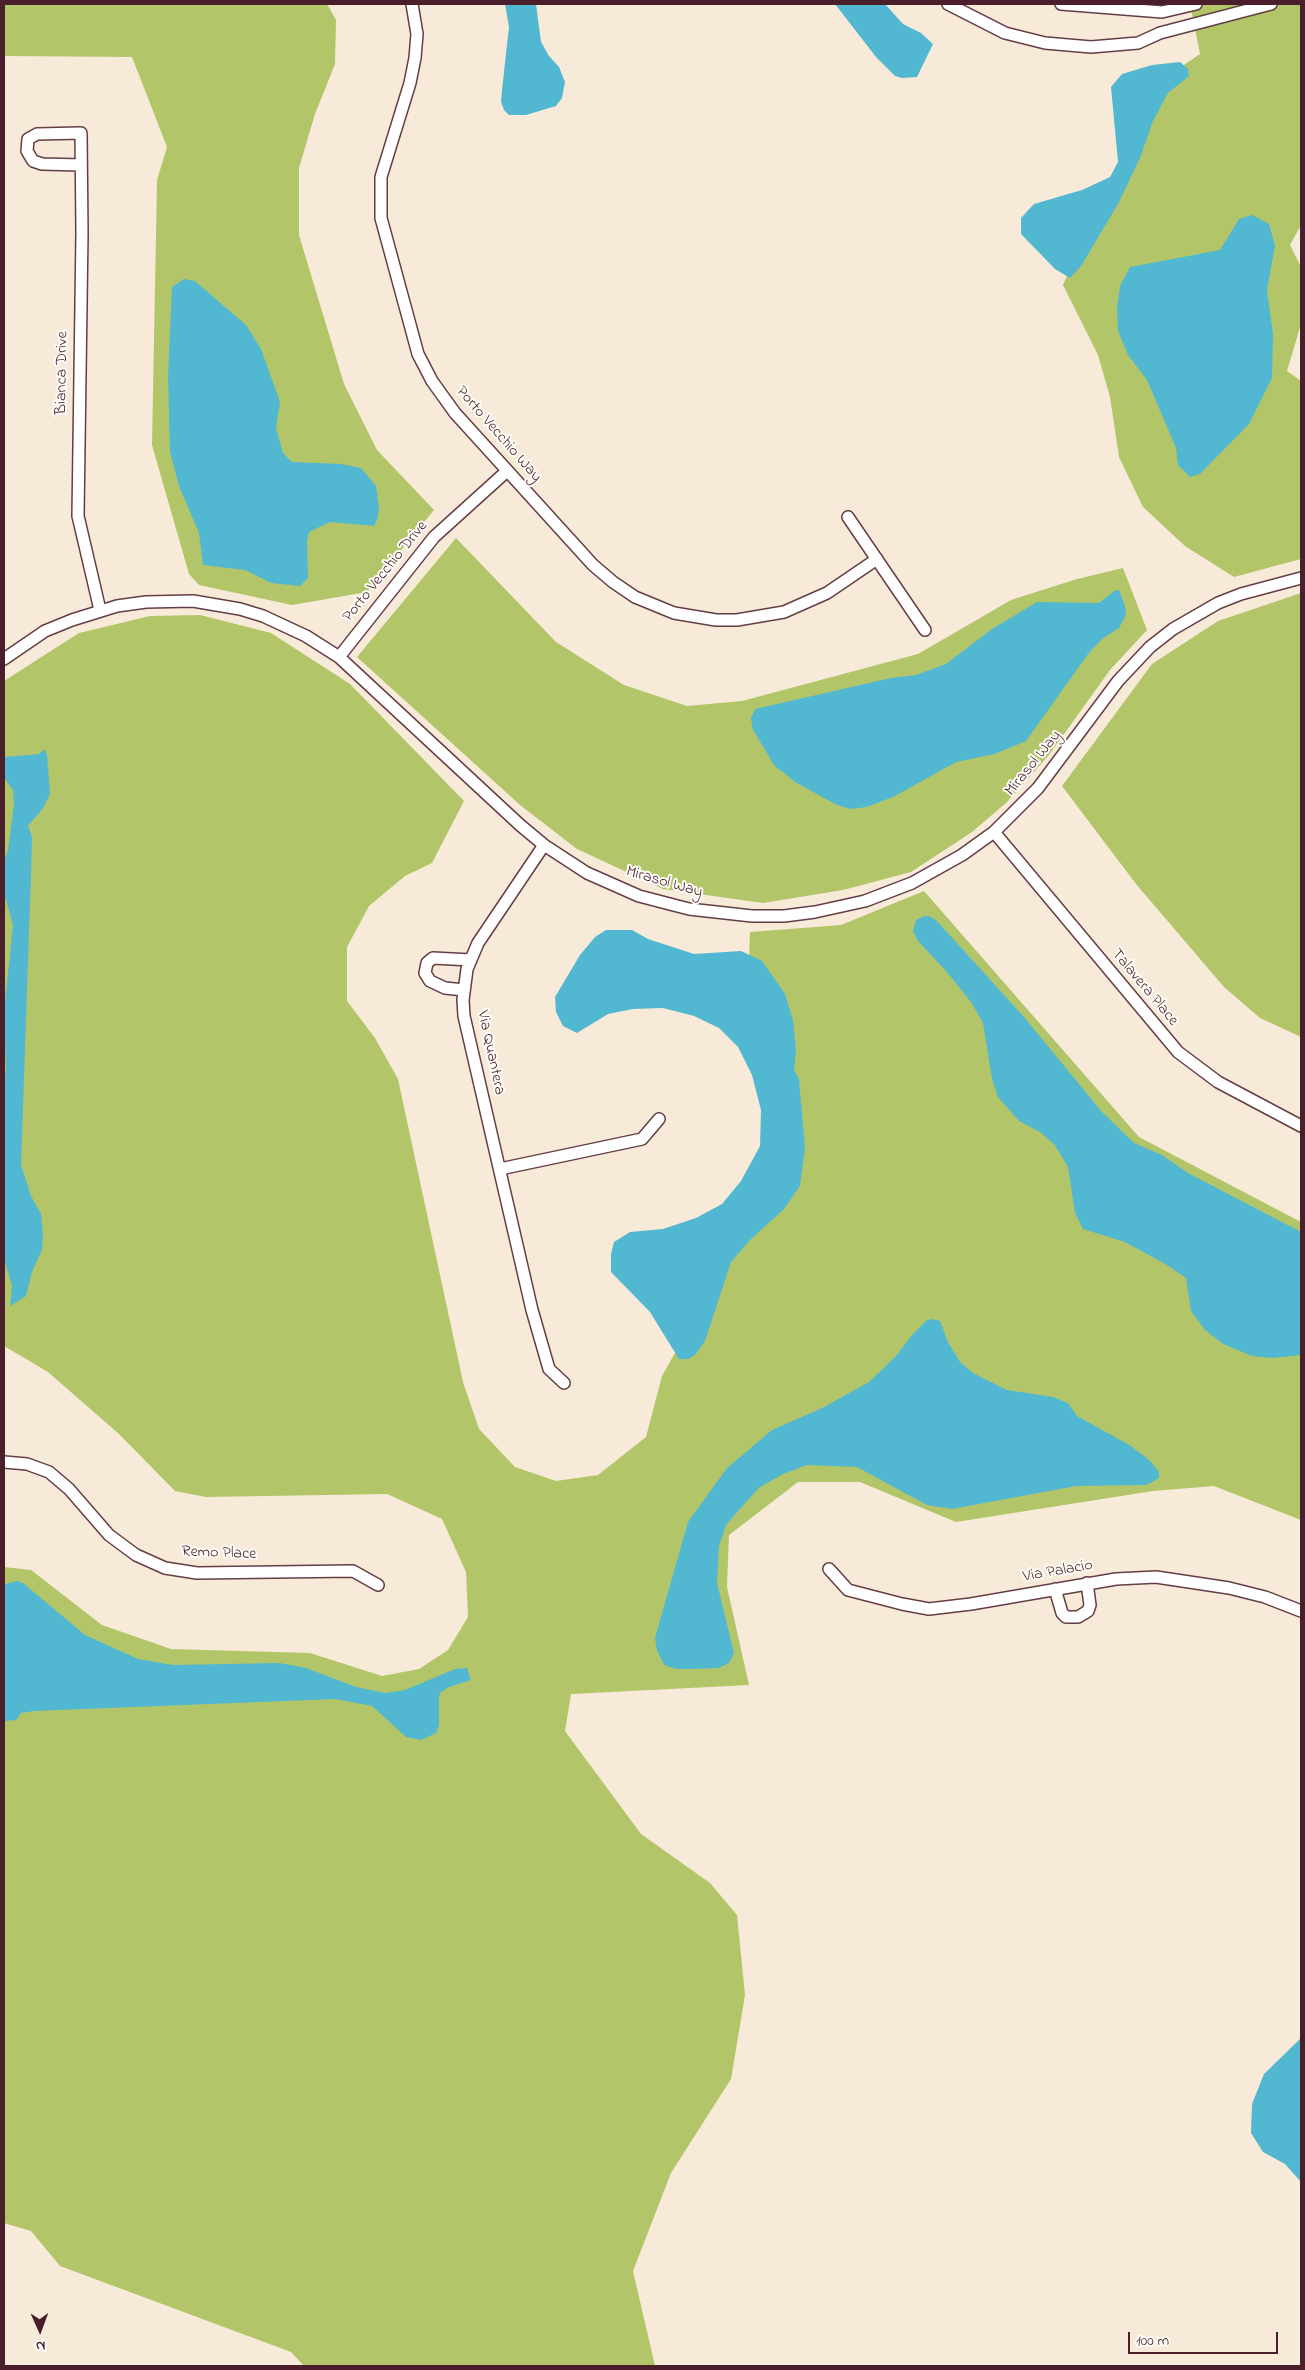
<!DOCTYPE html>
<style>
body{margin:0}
#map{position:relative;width:1305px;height:2370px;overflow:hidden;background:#f8ead8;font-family:"Indie Flower",sans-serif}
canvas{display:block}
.frame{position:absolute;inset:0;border:5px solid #4a1f2b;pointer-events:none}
.north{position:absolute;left:15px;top:2305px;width:50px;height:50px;-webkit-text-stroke:4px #fdfcf7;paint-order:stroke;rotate:178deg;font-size:14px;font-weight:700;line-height:20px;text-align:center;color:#4a1f2b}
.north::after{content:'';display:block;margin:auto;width:18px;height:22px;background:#4a1f2b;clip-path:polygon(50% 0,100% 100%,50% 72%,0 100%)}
.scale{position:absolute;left:1128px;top:2332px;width:150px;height:22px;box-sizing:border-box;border:2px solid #4a1f2b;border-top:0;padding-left:6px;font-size:15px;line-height:18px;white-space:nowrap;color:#4a1f2b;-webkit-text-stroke:4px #fdfcf7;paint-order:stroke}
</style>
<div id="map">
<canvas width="1305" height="2370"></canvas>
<div class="frame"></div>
<div class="north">N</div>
<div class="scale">100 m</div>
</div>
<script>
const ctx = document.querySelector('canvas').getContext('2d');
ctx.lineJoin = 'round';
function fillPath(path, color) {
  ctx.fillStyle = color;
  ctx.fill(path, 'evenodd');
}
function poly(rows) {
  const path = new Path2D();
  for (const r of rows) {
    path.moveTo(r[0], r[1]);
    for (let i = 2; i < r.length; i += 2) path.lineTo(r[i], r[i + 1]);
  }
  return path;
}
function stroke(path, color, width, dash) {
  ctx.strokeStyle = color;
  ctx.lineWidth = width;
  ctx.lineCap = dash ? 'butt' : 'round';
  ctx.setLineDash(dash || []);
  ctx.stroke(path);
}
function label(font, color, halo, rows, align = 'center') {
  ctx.font = font + ' "Indie Flower",sans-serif';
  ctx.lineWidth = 4;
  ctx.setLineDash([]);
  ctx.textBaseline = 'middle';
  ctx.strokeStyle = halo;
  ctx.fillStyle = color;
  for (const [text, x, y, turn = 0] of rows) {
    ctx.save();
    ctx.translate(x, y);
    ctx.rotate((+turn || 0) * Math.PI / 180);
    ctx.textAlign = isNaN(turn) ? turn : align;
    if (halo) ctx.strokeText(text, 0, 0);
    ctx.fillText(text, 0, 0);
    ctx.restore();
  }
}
fillPath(poly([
 [4,4,327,4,336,20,335,64,315,114,299,168,299,235,344,384,377,450,434,510,367,592,292,605,199,585,189,574,152,445,157,180,167,147,132,57,4,56],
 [1190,4,1301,4,1301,225,1290,245,1301,267,1301,324,1287,371,1301,381,1301,559,1234,577,1185,546,1143,507,1119,457,1110,397,1098,355,1063,285,1080,245,1166,77,1200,54],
 [456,538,556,642,624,685,687,706,742,701,918,654,1011,600,1077,579,1123,568,1147,630,1110,670,1049,755,1006,803,972,832,911,872,843,890,763,903,663,889,577,849,520,805,357,657],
 [1301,593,1301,1037,1260,1018,1224,987,1136,884,1062,786,1152,664,1218,621],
 [200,615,271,633,350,684,464,801,432,863,405,876,369,906,347,947,347,1001,375,1038,398,1079,463,1382,479,1429,515,1467,556,1481,598,1475,646,1437,662,1376,763,1196,776,1088,748,986,750,932,841,925,924,891,1139,1137,1301,1222,1301,1520,1214,1486,1153,1491,956,1522,860,1482,798,1482,729,1535,727,1587,749,1685,571,1694,565,1731,641,1834,710,1883,737,1915,745,1995,731,2079,671,2173,633,2271,655,2366,304,2366,291,2352,60,2266,31,2231,4,2223,4,1567,31,1570,102,1625,171,1649,310,1653,382,1676,419,1669,448,1650,468,1617,466,1572,442,1519,387,1494,206,1497,175,1491,119,1434,48,1372,4,1346,4,681,79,633,150,616]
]), '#b3c569');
fillPath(poly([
 [505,4,536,4,541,42,549,56,559,67,565,82,562,98,556,106,526,115,509,115,504,110,501,102,502,90,509,27],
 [835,4,885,4,903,24,921,33,933,44,917,77,902,78,895,76,876,57],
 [1180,62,1188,69,1189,76,1168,93,1153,121,1140,158,1118,204,1081,266,1070,278,1055,269,1021,234,1021,218,1034,204,1082,190,1110,177,1118,162,1111,87,1122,74,1152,65],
 [1252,215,1269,224,1275,246,1267,290,1273,334,1272,378,1249,424,1200,474,1190,477,1178,465,1176,448,1147,380,1128,355,1118,331,1117,307,1120,286,1130,267,1220,250,1239,219],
 [184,279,195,281,246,325,261,349,280,402,276,428,283,453,292,462,341,464,361,468,376,486,379,506,378,518,374,526,330,522,309,532,307,541,308,578,300,586,271,583,245,570,203,565,199,533,179,486,170,452,168,376,172,287],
 [1119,590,1125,606,1126,615,1119,628,1102,639,1088,654,1026,741,995,754,956,762,895,796,867,807,850,809,837,805,795,782,774,765,753,730,751,718,755,709,891,678,916,675,946,664,992,629,1037,602,1099,603,1114,591],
 [44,749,47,755,50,794,43,808,28,826,32,837,31,874,21,1165,31,1196,41,1214,43,1234,42,1250,32,1272,26,1296,10,1306,12,1286,4,1259,4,1086,6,1070,4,1011,13,925,4,893,4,861,8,850,14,804,13,790,5,779,5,757,39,754],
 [924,916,929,916,936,920,1024,1017,1102,1112,1134,1143,1162,1155,1188,1173,1301,1232,1301,1355,1272,1358,1252,1356,1223,1344,1205,1330,1191,1311,1186,1278,1167,1265,1125,1242,1083,1229,1075,1213,1068,1167,1054,1144,1040,1132,1019,1121,998,1097,992,1079,983,1023,971,1002,946,971,918,941,913,931,916,920],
 [606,930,632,930,648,939,694,954,741,951,762,961,785,994,793,1020,796,1051,794,1070,799,1079,805,1148,800,1186,784,1209,750,1240,731,1262,705,1341,695,1355,688,1359,679,1359,650,1312,611,1272,611,1254,614,1242,630,1232,663,1229,696,1218,722,1204,741,1181,760,1146,761,1110,752,1075,738,1047,719,1028,694,1016,663,1008,633,1009,608,1014,577,1033,563,1026,556,1012,555,997,580,955,595,937],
 [932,1319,940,1321,948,1342,960,1362,973,1373,1007,1390,1053,1397,1068,1403,1077,1416,1131,1446,1149,1460,1159,1472,1159,1478,1146,1485,1076,1486,952,1509,927,1505,857,1467,807,1465,783,1474,760,1487,746,1502,726,1525,719,1546,717,1583,734,1653,729,1663,719,1668,691,1669,676,1669,664,1665,657,1650,655,1638,688,1522,727,1468,772,1430,822,1408,869,1382,896,1356,912,1335,927,1320],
 [17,1581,23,1583,85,1635,138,1659,173,1665,279,1663,306,1668,356,1687,385,1693,405,1690,455,1669,467,1668,471,1680,449,1687,441,1692,439,1696,439,1725,436,1733,421,1740,406,1737,372,1706,335,1699,34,1711,21,1713,16,1720,4,1721,4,1586,5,1584],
 [1301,2038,1301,2182,1285,2164,1263,2152,1251,2133,1252,2104,1264,2074]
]), '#52b8d1');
const minor = poly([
 [412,4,417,34,415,58,410,83,381,177,381,218,418,354,432,381,455,413,593,565,613,582,635,597,674,613,716,620,737,620,784,612,827,593,877,559],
 [948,4,1005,33,1045,43,1091,47,1138,43,1160,33,1271,4],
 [1061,4,1162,12,1196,4],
 [81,165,42,164,33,161,27,151,28,139,37,134,81,133,82,233,78,516,100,610],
 [848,517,925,630],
 [339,657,434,537,507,471],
 [4,659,45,631,72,620,117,606,146,602,193,601,240,609,263,616,306,636,339,657,520,825,544,845,587,873,639,896,689,909,752,916,784,916,815,912,865,901,912,883,962,855,994,832,1038,788,1118,681,1150,647,1173,629,1218,603,1241,594,1301,578],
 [994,832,1178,1052,1218,1082,1301,1126],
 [544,845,478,943,467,969,463,1000,464,1016,532,1310,549,1369,564,1383],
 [464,990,445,988,430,981,425,973,427,963,433,958,471,960],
 [500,1169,642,1139,659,1119],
 [4,1462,27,1464,49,1472,69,1489,109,1535,136,1555,165,1568,197,1573,353,1571,378,1585],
 [829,1569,848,1590,902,1604,929,1609,971,1604,1116,1579,1156,1577,1229,1588,1265,1597,1301,1611],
 [1055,1589,1062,1613,1066,1617,1078,1617,1088,1611,1090,1605,1087,1583]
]);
stroke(minor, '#643d45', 14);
stroke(minor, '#fff', 11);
label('16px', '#4a1f2b', '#fdfcf7', [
 ["Bianca Drive",63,373,-89],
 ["Porto Vecchio Way",498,435,49],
 ["Porto Vecchio Drive",386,572,-51],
 ["Mirasol Way",1034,764,-51],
 ["Mirasol Way",664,883,16],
 ["Talavera Place",1144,988,50],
 ["Via Quantera",490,1053,78],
 ["Remo Place",219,1554,2],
 ["Via Palacio",1058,1572,-10]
]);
</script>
